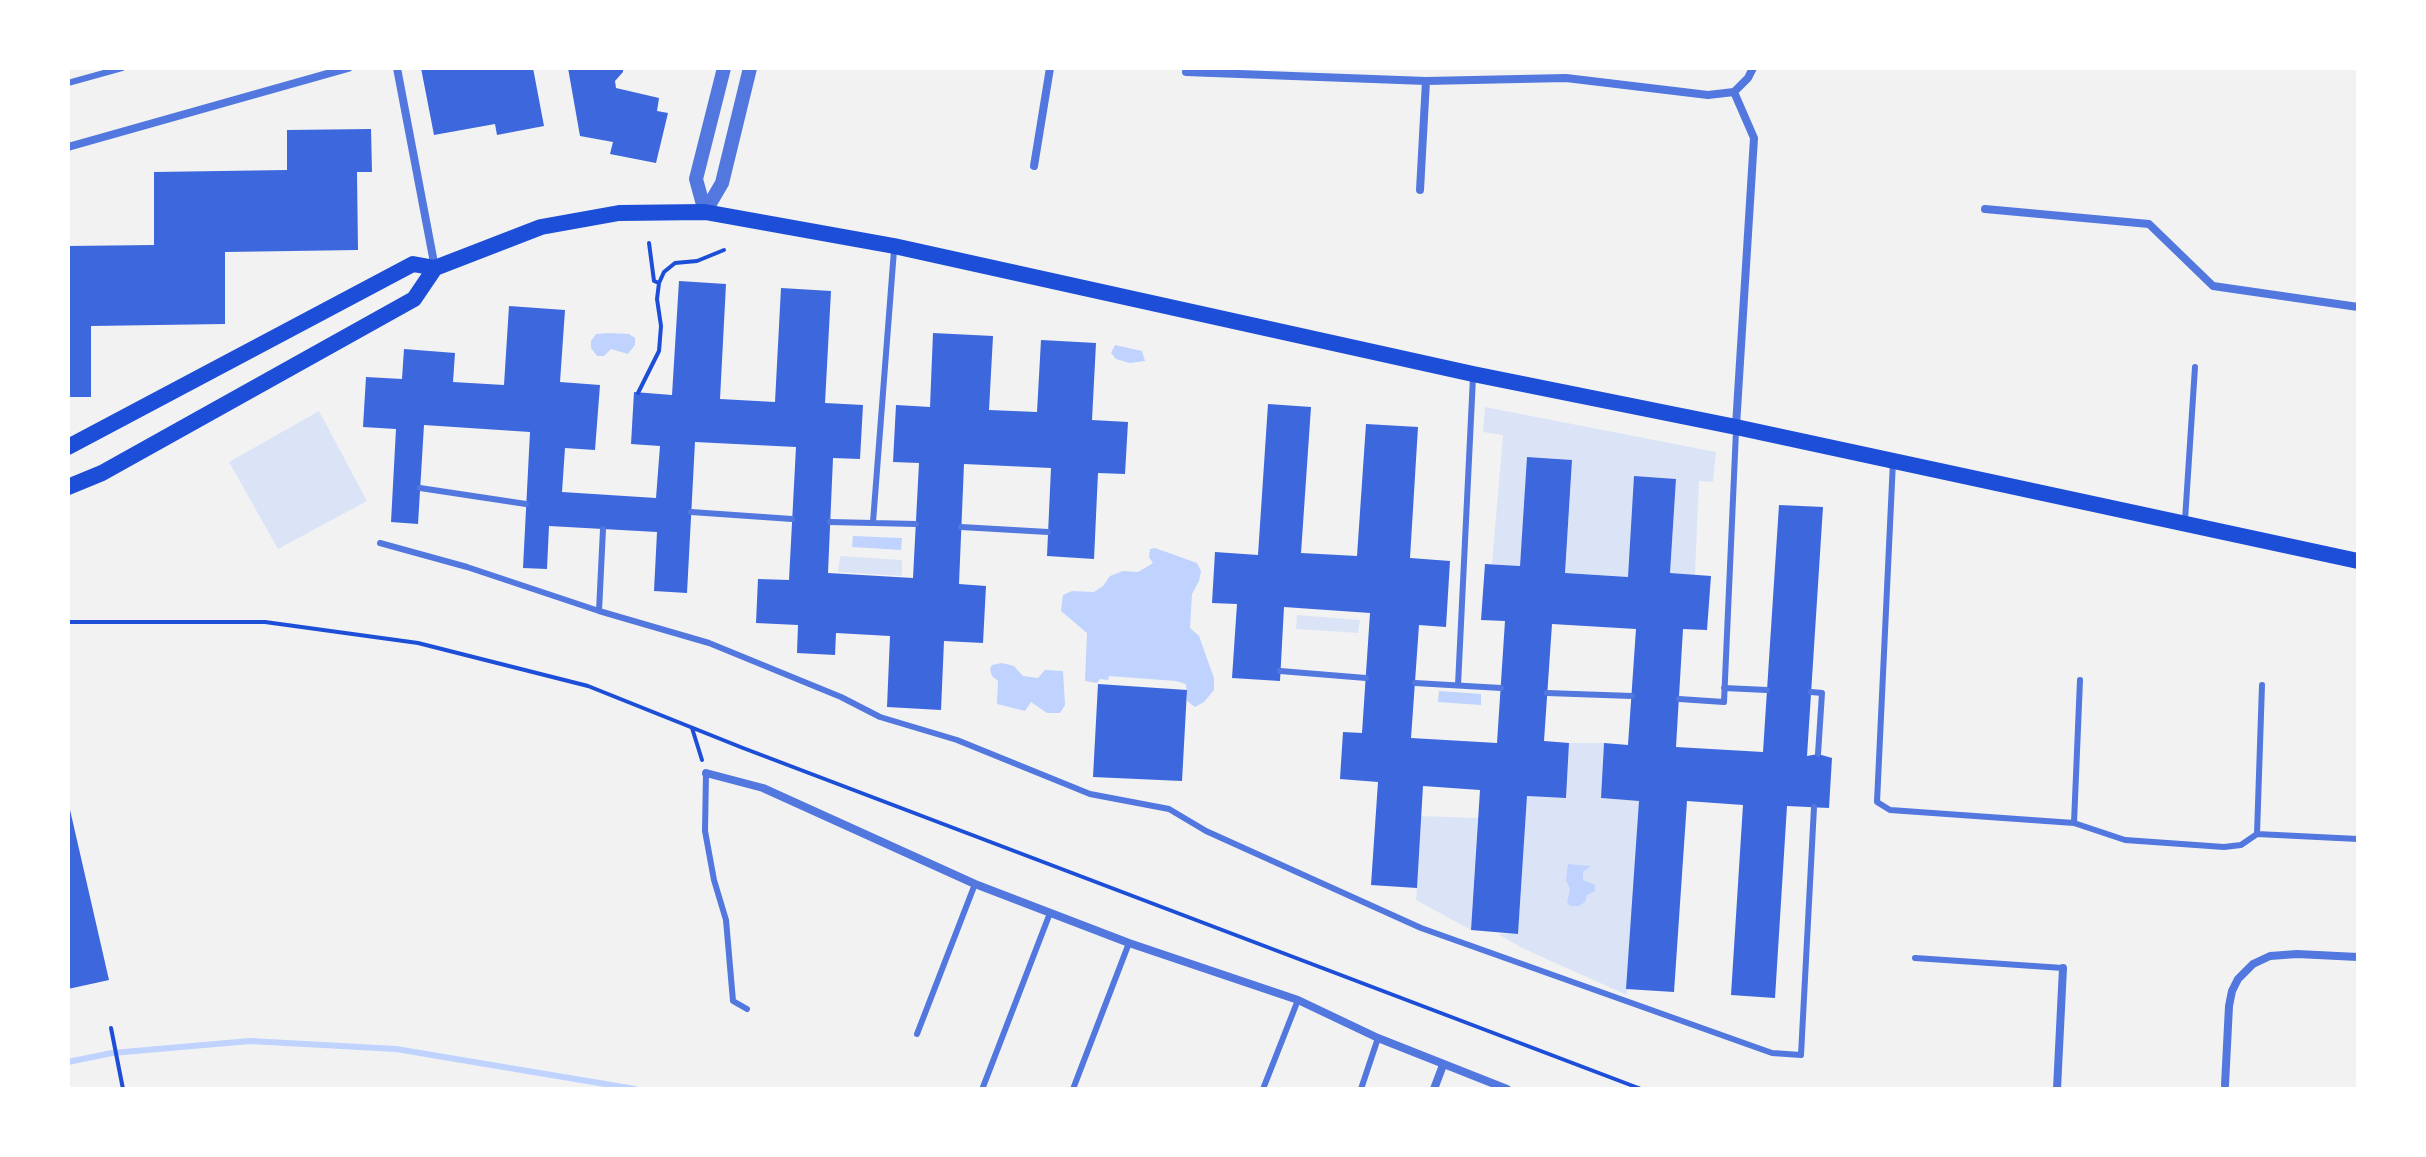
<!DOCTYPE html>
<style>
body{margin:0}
#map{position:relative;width:2426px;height:1157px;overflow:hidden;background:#f2f2f2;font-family:"Roboto Condensed",sans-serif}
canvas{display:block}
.frame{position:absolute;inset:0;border:70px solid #fff;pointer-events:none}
</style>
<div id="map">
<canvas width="2426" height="1157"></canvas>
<div class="frame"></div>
</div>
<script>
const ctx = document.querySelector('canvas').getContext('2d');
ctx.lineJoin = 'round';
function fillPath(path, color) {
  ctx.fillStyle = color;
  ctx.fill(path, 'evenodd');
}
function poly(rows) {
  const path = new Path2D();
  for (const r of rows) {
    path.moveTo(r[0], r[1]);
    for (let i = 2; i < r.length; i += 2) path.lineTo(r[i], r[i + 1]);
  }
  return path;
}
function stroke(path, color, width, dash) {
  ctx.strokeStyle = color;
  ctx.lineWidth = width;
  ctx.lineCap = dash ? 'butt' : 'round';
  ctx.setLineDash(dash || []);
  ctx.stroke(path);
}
fillPath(poly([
 [1485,407,1716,452,1713,482,1699,481,1695,575,1670,573,1676,479,1635,476,1628,577,1565,573,1572,460,1528,457,1520,566,1492,564,1503,435,1483,432],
 [319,411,367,501,278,549,229,462],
 [840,556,902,560,902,576,838,572],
 [1297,615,1360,620,1358,633,1296,629],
 [1569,743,1604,743,1601,798,1639,801,1627,995,1522,948,1498,934,1518,933,1527,796,1566,798],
 [1421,816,1478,818,1471,930,1416,900]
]), '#dbe4f7');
fillPath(poly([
 [608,333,629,334,635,338,635,345,628,354,611,349,604,356,597,356,591,348,591,341,596,334],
 [1115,345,1142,351,1145,361,1130,363,1116,359,1111,353],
 [853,536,902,538,901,550,852,547],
 [1155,548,1197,563,1201,571,1199,581,1192,594,1190,628,1199,636,1214,678,1214,690,1204,702,1195,707,1187,701,1186,684,1176,681,1109,676,1108,680,1100,679,1097,683,1085,681,1087,633,1061,611,1063,595,1072,591,1094,592,1103,586,1110,576,1123,571,1138,572,1153,563,1149,557,1150,549],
 [1002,663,1014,666,1023,676,1038,678,1045,670,1063,671,1065,705,1060,713,1047,713,1031,702,1025,711,997,704,998,681,992,676,990,669,992,665],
 [1439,691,1481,694,1481,705,1438,702],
 [1568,864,1591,866,1583,872,1583,880,1595,885,1595,891,1587,895,1585,902,1579,906,1570,906,1567,902,1570,889,1566,880]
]), '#bfd3fe');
stroke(poly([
 [68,1062,112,1053,250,1041,396,1049,635,1089]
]), '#bfd3fe', 6);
fillPath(poly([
 [421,68,533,68,544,126,497,135,495,124,434,135],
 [568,68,623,68,623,72,615,81,616,88,659,98,657,111,668,113,656,163,610,154,613,142,580,136],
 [371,129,372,172,357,172,358,250,225,252,225,324,91,326,91,397,68,397,68,246,154,245,154,172,287,170,287,130],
 [679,281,726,284,720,399,775,402,781,288,831,291,825,403,863,405,860,459,833,458,828,573,913,578,919,463,893,462,896,405,930,407,933,333,993,336,989,410,1037,412,1041,340,1096,343,1092,420,1128,422,1125,474,1098,473,1094,559,1047,556,1051,468,964,464,959,584,986,586,983,643,944,641,941,710,887,707,890,636,836,633,835,655,797,653,798,625,756,623,758,579,789,580,796,447,695,442,687,593,654,591,657,532,549,526,547,569,523,568,530,432,424,425,418,524,391,522,396,429,363,427,366,377,402,379,404,349,455,353,453,382,504,385,509,306,565,310,560,382,600,385,595,450,565,448,562,492,656,498,660,446,631,444,634,392,672,395],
 [1268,404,1311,407,1301,553,1357,556,1366,424,1418,427,1410,558,1450,561,1446,627,1419,625,1411,738,1497,743,1505,621,1481,620,1485,564,1520,566,1527,457,1572,460,1565,573,1628,577,1634,476,1676,479,1670,573,1711,576,1707,630,1683,629,1676,747,1763,752,1779,505,1823,507,1807,756,1818,754,1832,758,1829,808,1787,806,1775,998,1731,995,1743,805,1687,801,1674,992,1626,989,1639,801,1601,798,1604,743,1628,745,1636,629,1552,624,1544,741,1569,743,1566,798,1527,796,1518,934,1471,930,1480,790,1423,786,1417,888,1371,885,1378,782,1340,779,1343,732,1362,733,1370,613,1284,607,1280,681,1232,678,1237,604,1212,603,1215,552,1258,555],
 [1098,684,1187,690,1182,781,1093,777],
 [68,801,109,980,68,989]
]), '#3d67dc');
stroke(poly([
 [649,243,654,281,659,283],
 [638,393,659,351,661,326,657,299,659,283,664,272,675,263,697,261,724,250],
 [68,622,265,622,418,643,588,686,743,748,1641,1089],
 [692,728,702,760],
 [111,1028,123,1089]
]), '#1d4ed8', 4);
stroke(poly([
 [68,83,122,68],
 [1893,461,1877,802,1890,810,2074,823,2080,680],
 [420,488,526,504],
 [691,512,792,519],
 [2185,520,2195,367],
 [830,522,916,524],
 [873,522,894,250],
 [961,527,1048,532],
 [380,543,467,567,599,611,709,643,841,697,880,717,957,740,1090,794,1169,809,1206,831,1421,928,1772,1053,1801,1055,1814,807],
 [599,611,603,529],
 [1280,671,1366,678],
 [1415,683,1501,688],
 [1458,685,1473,377],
 [2262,685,2257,834,2358,839],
 [1724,688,1767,690],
 [1811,692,1822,693,1818,754],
 [1547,693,1632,696],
 [1679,699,1724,702,1736,431],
 [706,773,705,831,714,880,726,920,733,1001,747,1009],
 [2074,823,2125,840,2224,847,2241,845,2257,834],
 [1915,958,2063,968],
 [917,1034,975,884],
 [983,1087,1050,913],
 [1073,1089,1129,943],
 [1263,1089,1298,1000],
 [1361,1089,1378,1038]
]), '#5277de', 6);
stroke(poly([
 [397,68,435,268],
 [1186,72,1426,81,1566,78,1708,95,1734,92,1748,78,1753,68],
 [1734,92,1754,138,1736,426],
 [68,147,348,68],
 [1034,166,1050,68],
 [1420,190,1426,81],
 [1985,209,2149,224,2213,286,2358,307],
 [706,773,763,788,975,884,1129,943,1298,1000,1378,1038,1507,1089],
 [2225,1085,2229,1006,2232,991,2238,979,2253,964,2270,956,2297,954,2358,957],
 [1434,1089,1443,1065],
 [2057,1089,2063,968]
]), '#5277de', 8);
stroke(poly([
 [705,212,722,183,750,68],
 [705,212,696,179,724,68]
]), '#5277de', 14);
stroke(poly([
 [68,447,413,264,435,268,541,227,619,213,705,212,894,246,1473,374,1736,427,2358,561],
 [68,487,102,473,414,299,435,268]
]), '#1d4ed8', 16);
</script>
